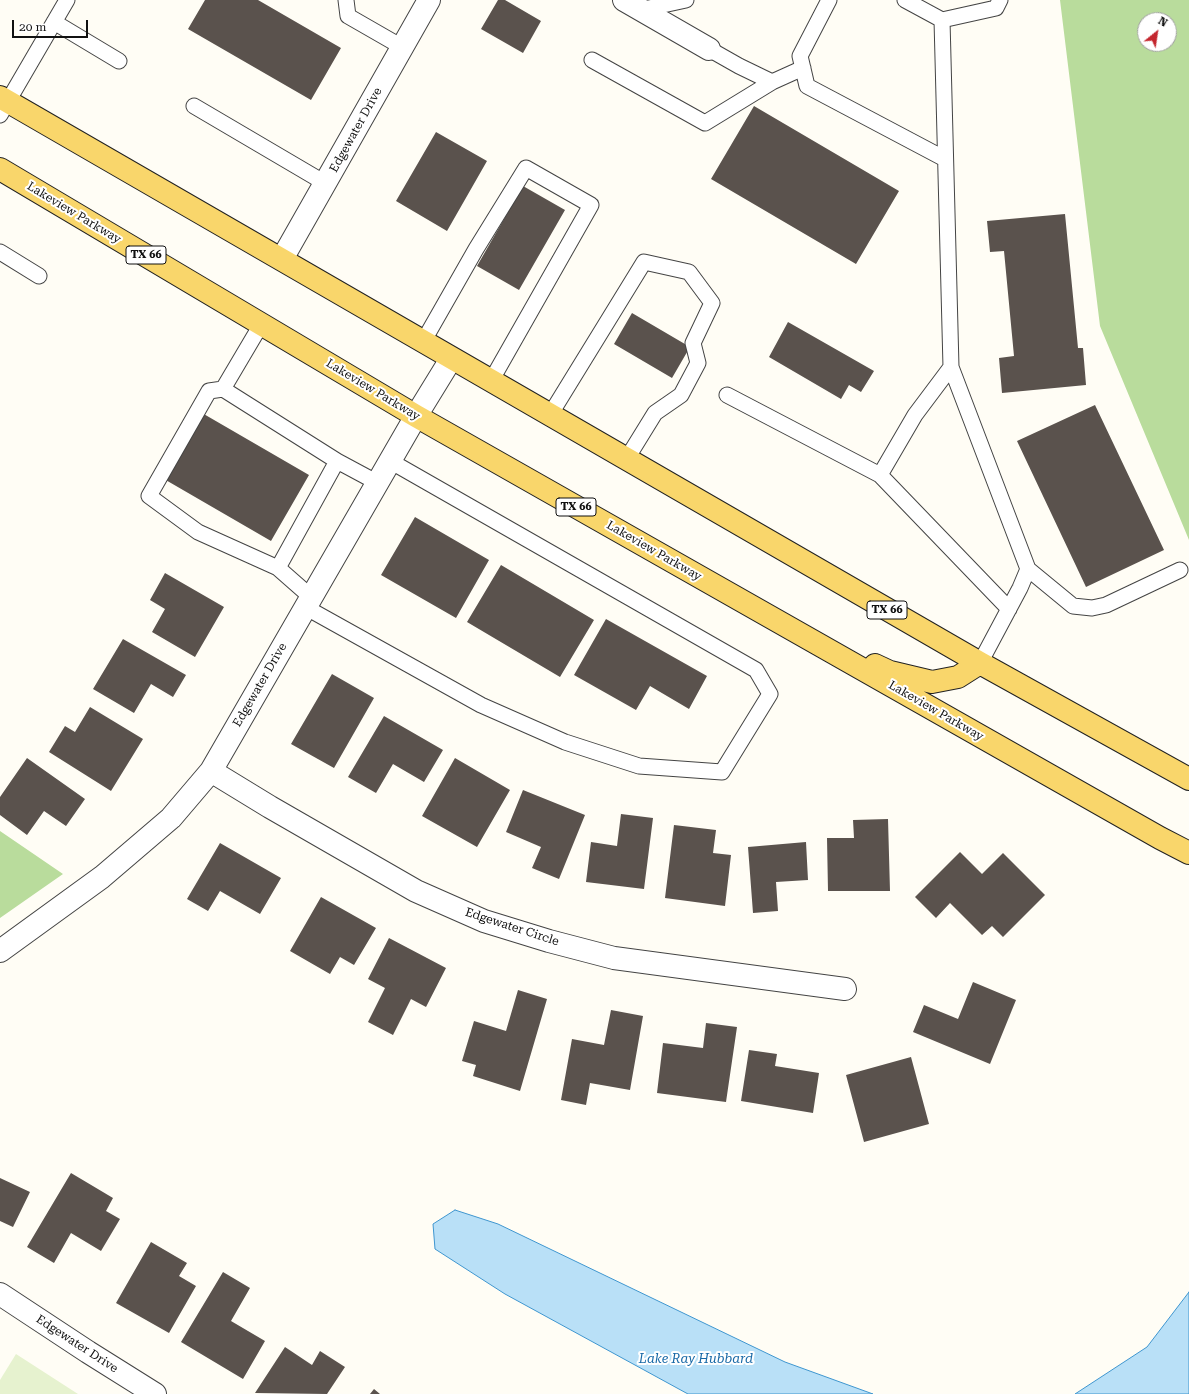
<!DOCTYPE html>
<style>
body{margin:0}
#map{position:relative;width:1189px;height:1394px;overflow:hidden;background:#fffdf5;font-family:"Roboto Serif",serif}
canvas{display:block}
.north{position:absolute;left:1137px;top:12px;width:40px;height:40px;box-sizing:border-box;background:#fff;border:1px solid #a0a0a0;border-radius:50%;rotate:30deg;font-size:11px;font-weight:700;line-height:16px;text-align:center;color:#111}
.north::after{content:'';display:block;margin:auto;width:14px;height:18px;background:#c4262e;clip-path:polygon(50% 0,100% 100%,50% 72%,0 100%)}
.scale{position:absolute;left:12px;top:20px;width:76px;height:18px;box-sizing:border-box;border:2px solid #111;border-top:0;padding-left:5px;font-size:12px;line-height:14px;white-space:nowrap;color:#111;-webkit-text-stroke:3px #fff;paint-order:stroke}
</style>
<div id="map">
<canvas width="1189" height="1394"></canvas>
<div class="north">N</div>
<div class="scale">20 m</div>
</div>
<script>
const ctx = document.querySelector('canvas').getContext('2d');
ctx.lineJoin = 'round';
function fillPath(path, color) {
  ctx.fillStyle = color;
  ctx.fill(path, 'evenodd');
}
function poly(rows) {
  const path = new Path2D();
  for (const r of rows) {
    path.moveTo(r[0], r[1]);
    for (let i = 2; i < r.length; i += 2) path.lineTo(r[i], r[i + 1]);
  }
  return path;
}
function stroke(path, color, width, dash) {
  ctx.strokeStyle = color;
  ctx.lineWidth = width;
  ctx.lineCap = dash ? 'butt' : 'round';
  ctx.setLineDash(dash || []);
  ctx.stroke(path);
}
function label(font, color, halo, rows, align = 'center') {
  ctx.font = font + ' "Roboto Serif",serif';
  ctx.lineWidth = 4;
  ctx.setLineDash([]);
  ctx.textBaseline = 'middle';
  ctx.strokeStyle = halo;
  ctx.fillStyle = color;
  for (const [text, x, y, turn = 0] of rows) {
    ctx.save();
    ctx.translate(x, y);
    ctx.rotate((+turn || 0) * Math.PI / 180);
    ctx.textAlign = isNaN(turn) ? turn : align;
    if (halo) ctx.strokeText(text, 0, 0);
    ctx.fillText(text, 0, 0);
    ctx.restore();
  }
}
fillPath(poly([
 [1060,0,1189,0,1189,540,1100,326],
 [1145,20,1169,20,1169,44,1145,44],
 [0,831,63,874,0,918]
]), '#b9dc9c');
fillPath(poly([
 [16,1354,78,1394,0,1394,0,1380]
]), '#e6f2cf');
const water = poly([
 [455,1210,498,1224,785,1362,873,1394,688,1394,505,1294,435,1249,433,1224,455,1210],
 [1189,1292,1189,1394,1075,1394,1147,1347,1189,1292]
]);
fillPath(water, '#b9e0f7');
stroke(water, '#3f96cf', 1);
fillPath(poly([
 [205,0,258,0,341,48,311,100,188,29],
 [498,0,505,0,541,21,523,53,481,29],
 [754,106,899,191,856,264,711,179],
 [436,132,487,161,447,231,396,201],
 [523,186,565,210,519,290,477,266],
 [1065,214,1078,348,1083,348,1086,385,1002,393,999,358,1014,356,1004,251,990,252,987,221],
 [632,313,690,347,672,378,614,344],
 [788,322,874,371,861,392,849,385,841,399,769,357],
 [1095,405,1164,550,1086,587,1017,441],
 [202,413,309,475,271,541,164,479],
 [415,517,489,560,456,618,381,575],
 [501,565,594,620,560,677,467,622],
 [165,573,224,607,195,657,152,632,165,609,150,600],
 [606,619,707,676,689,709,650,686,636,710,574,675],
 [123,639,186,675,173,697,151,684,134,713,93,689],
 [332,674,374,698,334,768,291,744],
 [90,707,143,739,111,791,49,752,65,726,75,732],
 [384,716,443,750,424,782,393,764,376,793,348,777],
 [27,758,85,799,66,826,44,811,27,835,0,815,0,797],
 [455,758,510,790,477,847,422,816],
 [523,790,585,815,559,879,532,868,541,847,506,832],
 [621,814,653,818,644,889,586,882,591,842,617,846],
 [888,819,890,891,828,891,827,838,854,838,853,820],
 [674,825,716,830,713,853,731,855,725,906,665,898],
 [806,842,808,880,776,882,778,911,753,913,748,847],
 [220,843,281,878,260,914,220,891,208,911,187,899],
 [960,852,982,874,1003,853,1045,895,1003,937,992,926,982,935,950,903,936,918,915,897],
 [321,897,376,928,354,965,340,957,330,974,290,951],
 [389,938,446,968,426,1007,411,999,393,1035,368,1022,385,988,368,979],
 [973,982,1016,1000,990,1064,913,1032,924,1005,958,1019],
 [518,990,547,999,520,1091,473,1076,476,1065,462,1061,474,1021,506,1031],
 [611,1010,643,1016,630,1090,590,1083,586,1105,561,1100,572,1039,604,1045],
 [706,1023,737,1027,726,1102,657,1093,663,1043,703,1048],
 [749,1050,777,1054,775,1066,819,1073,813,1113,741,1101],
 [911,1057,929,1124,864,1142,846,1075],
 [71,1173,113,1198,106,1211,120,1219,101,1251,71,1233,54,1263,27,1247],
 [0,1178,30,1192,13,1227,0,1221],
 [151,1242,187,1263,179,1276,196,1286,169,1333,116,1303],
 [223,1272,250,1288,231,1321,265,1341,243,1379,181,1342],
 [285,1347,312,1365,320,1351,345,1367,327,1394,255,1393],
 [374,1389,380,1394,370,1394]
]), '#5a524d');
const lane = poly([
 [346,0,348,16,402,47],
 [829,0,800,56,807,86,945,159],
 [905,0,942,20,951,367,1028,569,1020,588,980,663],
 [640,10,686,0],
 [942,20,996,8,1000,0],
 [54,22,119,61],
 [709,49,739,66,772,82,803,68],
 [592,60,705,123,772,82],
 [194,106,325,183],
 [0,115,67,0],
 [0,252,39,276],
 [262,323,223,389,337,461],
 [423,342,476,249,526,168,591,205,491,381],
 [223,389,209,391,149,496,198,532,278,568],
 [727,395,880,475,1009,609],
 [550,415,644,262,689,272,712,303,693,343,698,363,681,395,655,413,626,460],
 [880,475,915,415,951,367],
 [1028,569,1073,606,1092,608,1106,605,1180,570],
 [311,597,278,568,337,461,378,483],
 [305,607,481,705,565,742,639,766,722,772,770,694,756,670,390,461]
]);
const street = poly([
 [624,0,709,49],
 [282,259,429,0],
 [211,771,270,807,416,891,484,921,549,941,614,958,845,989],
 [0,951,102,877,171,818,211,771,416,416,451,359],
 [0,1294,88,1352,155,1394]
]);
const primary = poly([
 [0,97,980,663,1189,779],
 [0,169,416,416,1160,838,1189,853],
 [875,665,890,672,932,682,958,677,980,663]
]);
stroke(lane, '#444', 17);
stroke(street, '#444', 24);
stroke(primary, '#222', 24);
stroke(lane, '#fff', 15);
stroke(street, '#fff', 22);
stroke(primary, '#f9d66b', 22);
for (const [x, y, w] of [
 [146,255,40],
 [576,507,40],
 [887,610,40]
]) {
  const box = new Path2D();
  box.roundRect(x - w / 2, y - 9, w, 18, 3);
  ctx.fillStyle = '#fff';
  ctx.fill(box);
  stroke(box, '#111', 1);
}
label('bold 11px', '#111', null, [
 ["TX 66",146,255],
 ["TX 66",576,507],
 ["TX 66",887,610]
]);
label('12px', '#111', '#fff', [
 ["Edgewater Drive",356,130,-61],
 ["Lakeview Parkway",74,213,31],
 ["Lakeview Parkway",373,390,31],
 ["Lakeview Parkway",654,551,30],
 ["Edgewater Drive",260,685,-60],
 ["Lakeview Parkway",936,711,30],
 ["Edgewater Circle",512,927,18],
 ["Edgewater Drive",77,1344,33]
]);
label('italic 13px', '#1768a6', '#fff', [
 ["Lake Ray Hubbard",696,1359]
]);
</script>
